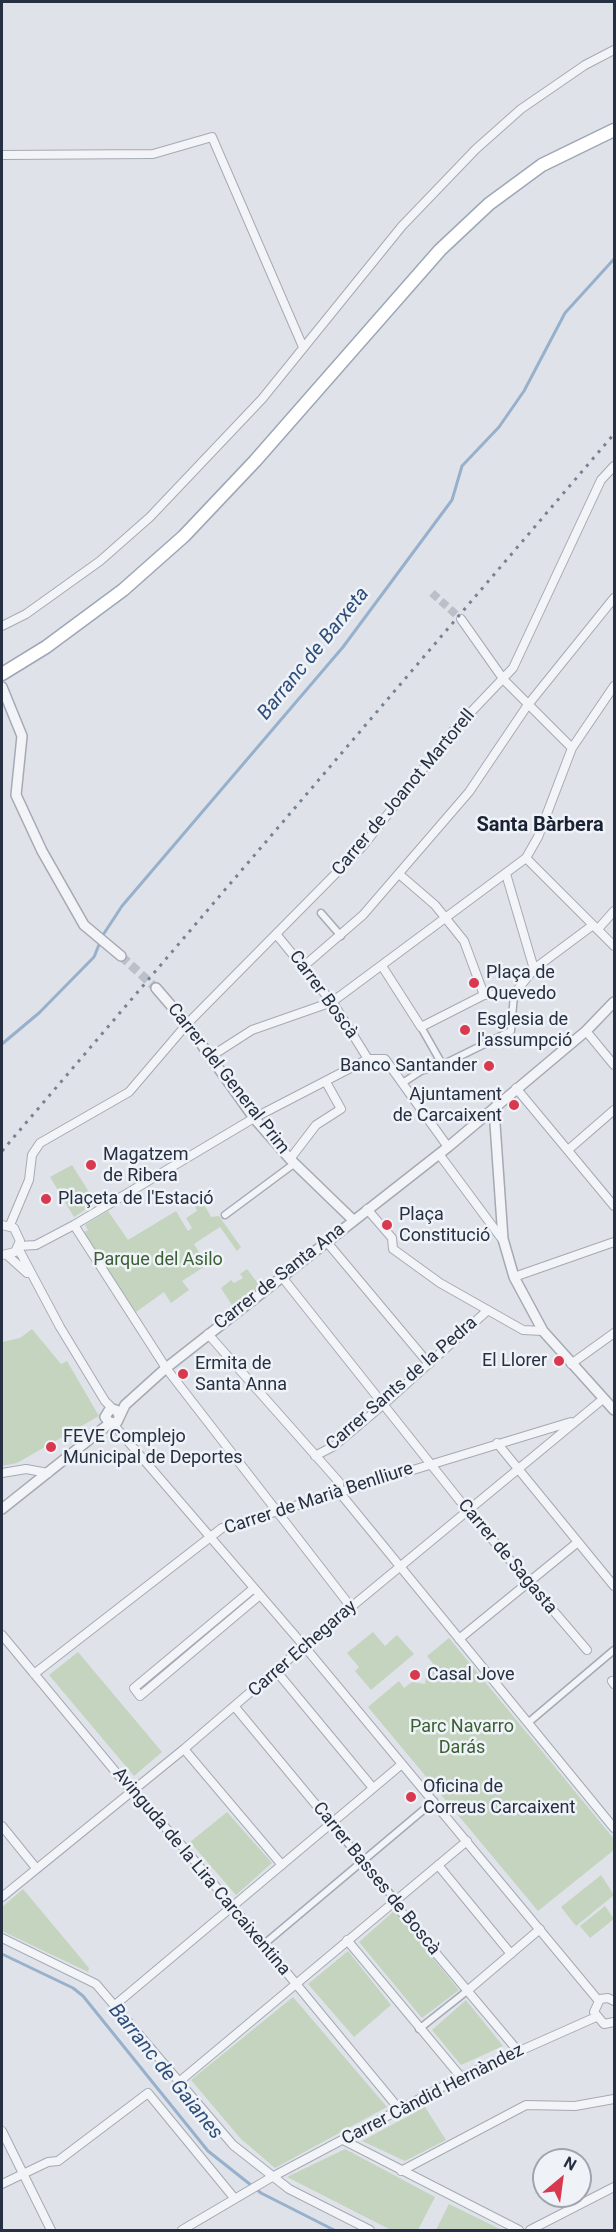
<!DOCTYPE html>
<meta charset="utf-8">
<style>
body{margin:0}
#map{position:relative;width:616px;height:2232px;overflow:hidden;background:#dfe3e9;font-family:Roboto,sans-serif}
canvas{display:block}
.frame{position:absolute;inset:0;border:3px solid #263042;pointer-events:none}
.north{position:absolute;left:532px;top:2148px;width:60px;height:60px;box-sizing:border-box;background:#eff2f7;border:2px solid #9fa4af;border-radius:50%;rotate:29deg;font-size:16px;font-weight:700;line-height:24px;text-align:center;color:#263042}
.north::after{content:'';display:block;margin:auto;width:21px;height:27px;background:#d9394f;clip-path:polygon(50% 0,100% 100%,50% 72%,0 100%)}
</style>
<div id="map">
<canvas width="616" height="2232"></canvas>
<div class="frame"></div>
<div class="north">N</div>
</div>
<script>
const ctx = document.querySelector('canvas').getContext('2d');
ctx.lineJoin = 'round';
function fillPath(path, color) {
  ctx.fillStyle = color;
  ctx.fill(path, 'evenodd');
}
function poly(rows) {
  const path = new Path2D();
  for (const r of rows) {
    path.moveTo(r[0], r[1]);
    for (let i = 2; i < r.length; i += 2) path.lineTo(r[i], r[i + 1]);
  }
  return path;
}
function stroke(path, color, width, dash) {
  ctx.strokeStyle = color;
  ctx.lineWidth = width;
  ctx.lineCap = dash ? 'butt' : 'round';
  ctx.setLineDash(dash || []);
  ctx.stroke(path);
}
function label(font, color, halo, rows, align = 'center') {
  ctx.font = font + ' Roboto,sans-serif';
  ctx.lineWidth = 5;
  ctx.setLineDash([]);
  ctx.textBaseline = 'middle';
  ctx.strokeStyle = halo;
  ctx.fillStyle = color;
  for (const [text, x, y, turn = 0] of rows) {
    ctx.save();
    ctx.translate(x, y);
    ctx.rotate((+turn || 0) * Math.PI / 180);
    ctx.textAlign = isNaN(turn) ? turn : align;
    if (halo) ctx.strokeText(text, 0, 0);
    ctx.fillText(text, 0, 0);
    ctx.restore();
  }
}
fillPath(poly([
 [72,1165,96,1203,74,1217,50,1177],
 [203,1195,209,1204,205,1206,211,1217,219,1216,241,1247,237,1251,220,1227,194,1244,207,1265,182,1281,189,1290,171,1303,164,1292,136,1312,83,1233,88,1230,85,1225,108,1211,128,1240,176,1211,188,1231,192,1228,186,1218,197,1211,195,1206,199,1204,196,1199],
 [247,1269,260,1286,233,1307,221,1288,231,1280,234,1283,243,1278,240,1274],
 [32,1329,61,1364,67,1361,99,1416,17,1463,2,1466,2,1342,20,1338],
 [373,1632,385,1646,397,1635,414,1654,371,1690,355,1671,359,1667,347,1653],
 [449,1638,614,1839,614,1850,538,1911,368,1707,399,1681,404,1688,412,1682,425,1684,427,1671,434,1665,427,1656],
 [78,1652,162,1752,134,1776,49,1675],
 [227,1812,272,1863,236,1895,190,1842],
 [601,1875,614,1895,576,1926,561,1907],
 [23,1889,89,1968,88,1972,2,1931,2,1907],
 [605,1906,614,1919,590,1938,580,1926],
 [394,1911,459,1990,422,2018,359,1942],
 [348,1951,391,2005,354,2037,308,1984],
 [293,1997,387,2107,275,2168,241,2139,191,2080],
 [466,2000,503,2046,461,2065,432,2030],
 [425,2107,446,2140,405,2161,362,2141],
 [345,2149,435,2197,418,2230,391,2230,287,2177],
 [449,2204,502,2230,436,2230]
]), '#c4d4bf');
stroke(poly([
 [2,1044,39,1013,94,957,103,935,122,906,343,647,452,500,462,466,499,427,524,391,565,313,614,259],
 [2,1954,73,1988,83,1996,208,2151,261,2193,334,2230]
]), '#97b0cc', 3);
stroke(poly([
 [432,593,461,619]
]), '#babfc8', 8, [8, 4]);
stroke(poly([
 [121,956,156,988]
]), '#babfc8', 9, [9, 4.5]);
const pedestrian = poly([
 [321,913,341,936],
 [421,1027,442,1064],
 [404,1082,421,1071,444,1064,511,1031,514,994],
 [225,1215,295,1163],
 [529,1722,614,1650],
 [331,1823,391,1895,393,1902],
 [263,1945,434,1801],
 [419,2029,467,1991]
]);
const minor = poly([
 [2,155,153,154,212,137,303,347],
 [461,619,504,680,572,748],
 [2,626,26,614,100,561,150,517,262,399,402,226,476,149,521,109,585,65,614,50],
 [526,858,614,946],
 [399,874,435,905,464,941,484,995],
 [506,874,534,969],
 [598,929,614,911],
 [276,934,335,1006,368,1059],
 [304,966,363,915,469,792,527,706,614,598],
 [382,966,421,1027,484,995,514,994,534,969,593,925],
 [586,1031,614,1065],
 [210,1057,252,1030,332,1002,526,858,538,837,572,748,614,686],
 [368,1059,385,1059,448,1147],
 [516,1088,614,1206],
 [568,1150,614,1110],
 [439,1154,502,1239],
 [290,1159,316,1125,341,1109,326,1082],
 [367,1209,392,1238,393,1249,440,1283,523,1330,543,1331],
 [2,1225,14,1228,20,1241,15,1252,2,1255],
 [10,1225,29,1180,32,1155,40,1143,129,1092,187,1024,363,846,452,732,513,668,601,480,614,466],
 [74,1225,166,1368,351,1607],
 [326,1241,429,1364],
 [19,1246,36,1245,74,1225,254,1118,368,1059],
 [18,1248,60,1327,105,1401,113,1409],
 [7,1255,27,1273],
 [282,1277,468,1511,587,1650],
 [514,1277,614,1242],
 [208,1334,339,1482,340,1493,614,1828],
 [571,1364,614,1333],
 [113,1424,304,1646,598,2000],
 [497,1443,614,1586],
 [315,1456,334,1446,384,1404,488,1310],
 [2,1473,26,1469,48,1473],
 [254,1588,134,1688,140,1696,260,1595],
 [2,1635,129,1788,184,1848,400,2110],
 [459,1639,578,1542],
 [277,1672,373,1788],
 [34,1674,222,1528,571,1422],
 [612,1681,614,1684],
 [235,1707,331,1823],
 [184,1749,282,1865],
 [2,1826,36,1868],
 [438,1865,511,1954],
 [2,1897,184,1749,310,1641,603,1399],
 [393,1902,518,2051],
 [2,1938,96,1984,233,2145,289,2189,370,2230],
 [347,1940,461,2077],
 [467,1991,540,1929],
 [614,2001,608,1998,600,1999,594,2012,604,2024,614,2022],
 [115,2005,402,1764],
 [180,2081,467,1841],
 [2,2131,51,2230],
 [343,2140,519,2230],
 [401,2171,526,2105,575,2106,614,2099],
 [2,2184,48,2162,58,2161,148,2093,235,2199],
 [182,2230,272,2177,461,2077,596,2017],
 [530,2230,614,2187]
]);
const tertiary = poly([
 [2,687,22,736,16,795,42,851,84,925,121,956],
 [156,988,187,1024,254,1118,290,1159,353,1220],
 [496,1106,495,1124,503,1239,514,1277,543,1331,614,1410],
 [119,1415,116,1410,110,1409,105,1417,110,1423,117,1422,125,1405,166,1368,448,1147,586,1031,614,1002],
 [2,1509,110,1423]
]);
const primary = poly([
 [2,674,46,647,123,590,184,536,255,461,440,250,489,204,542,165,614,130]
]);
stroke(pedestrian, '#a4aab4', 9);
stroke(minor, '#a4aab4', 10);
stroke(tertiary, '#a4aab4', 12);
stroke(primary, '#9da7b6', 15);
stroke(pedestrian, '#f2f4f7', 6);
stroke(minor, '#f2f4f7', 8);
stroke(tertiary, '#f2f4f7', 9);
stroke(primary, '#fff', 12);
stroke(poly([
 [2,1151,614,434]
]), '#778294', 3, [3, 6]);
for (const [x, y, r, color] of [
 [474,983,6,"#d9394f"],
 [465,1030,6,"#d9394f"],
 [489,1066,6,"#d9394f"],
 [514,1105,6,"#d9394f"],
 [91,1165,6,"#d9394f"],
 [46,1199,6,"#d9394f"],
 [387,1225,6,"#d9394f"],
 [559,1361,6,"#d9394f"],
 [183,1374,6,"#d9394f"],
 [51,1447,6,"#d9394f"],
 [415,1675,6,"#d9394f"],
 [411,1797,6,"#d9394f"]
]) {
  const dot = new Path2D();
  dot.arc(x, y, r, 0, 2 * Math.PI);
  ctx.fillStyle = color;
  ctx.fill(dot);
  stroke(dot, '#eff2f7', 2);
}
label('18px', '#263042', '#eff2f7', [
 ["Carrer de Joanot Martorell",404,793,-50],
 ["Carrer Boscà",323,995,54],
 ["Carrer del General Prim",228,1079,52],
 ["Carrer de Santa Ana",280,1277,-38],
 ["Carrer Sants de la Pedra",402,1384,-41],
 ["Carrer de Marià Benlliure",319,1499,-18],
 ["Carrer de Sagasta",507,1557,50],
 ["Carrer Echegaray",303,1649,-41],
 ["Avinguda de la Lira Carcaixentina",201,1872,50],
 ["Carrer Basses de Boscà",376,1879,51],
 ["Carrer Càndid Hernàndez",433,2095,-27]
]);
label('18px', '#263042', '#eff2f7', [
 ["Plaça de",486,973],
 ["Quevedo",486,994],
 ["Esglesia de",477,1020],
 ["l'assumpció",477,1041],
 ["Banco Santander",477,1066,"right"],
 ["Ajuntament",502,1095,"right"],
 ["de Carcaixent",502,1116,"right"],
 ["Magatzem",103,1155],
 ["de Ribera",103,1176],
 ["Plaçeta de l'Estació",58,1199],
 ["Plaça",399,1215],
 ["Constitució",399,1236],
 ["El Llorer",547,1361,"right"],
 ["Ermita de",195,1364],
 ["Santa Anna",195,1385],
 ["FEVE Complejo",63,1437],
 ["Municipal de Deportes",63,1458],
 ["Casal Jove",427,1675],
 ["Oficina de",423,1787],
 ["Correus Carcaixent",423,1808]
], 'left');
label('18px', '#3a5f33', '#eff2f7', [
 ["Parque del Asilo",158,1260],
 ["Parc Navarro",462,1727],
 ["Darás",462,1748]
]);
label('italic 20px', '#2d4e79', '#eff2f7', [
 ["Barranc de Barxeta",314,654,-51],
 ["Barranc de Gaianes",165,2072,51]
]);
label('bold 20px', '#192132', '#eff2f7', [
 ["Santa Bàrbera",540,826]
]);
</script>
